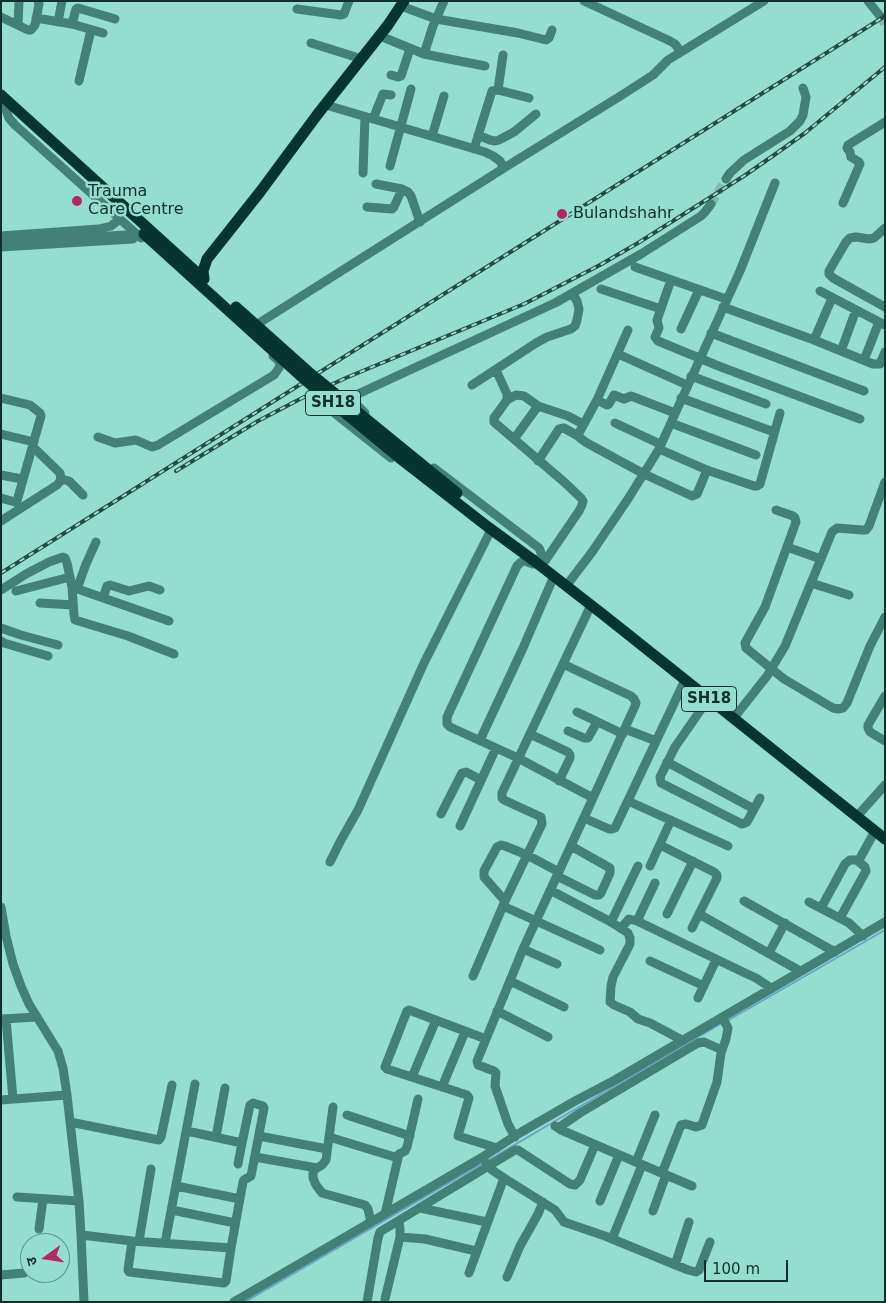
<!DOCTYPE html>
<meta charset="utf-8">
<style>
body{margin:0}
#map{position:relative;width:886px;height:1303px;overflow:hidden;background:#95ddce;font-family:"DejaVu Sans","Noto Sans Devanagari",sans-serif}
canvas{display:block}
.frame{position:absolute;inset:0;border:2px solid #12302b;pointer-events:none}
.north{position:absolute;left:20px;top:1233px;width:50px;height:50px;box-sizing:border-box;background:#95ddce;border:1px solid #61988d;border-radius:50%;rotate:256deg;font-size:14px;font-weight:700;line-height:20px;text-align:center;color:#12302b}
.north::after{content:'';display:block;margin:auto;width:18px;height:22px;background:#b32763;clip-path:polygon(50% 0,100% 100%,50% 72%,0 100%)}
.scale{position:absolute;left:704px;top:1260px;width:84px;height:22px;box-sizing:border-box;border:2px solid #12302b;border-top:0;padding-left:6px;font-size:15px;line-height:18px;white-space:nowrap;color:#12302b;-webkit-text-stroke:4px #95ddce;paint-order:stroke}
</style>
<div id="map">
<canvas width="886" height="1303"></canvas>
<div class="frame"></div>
<div class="north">उ</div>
<div class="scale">100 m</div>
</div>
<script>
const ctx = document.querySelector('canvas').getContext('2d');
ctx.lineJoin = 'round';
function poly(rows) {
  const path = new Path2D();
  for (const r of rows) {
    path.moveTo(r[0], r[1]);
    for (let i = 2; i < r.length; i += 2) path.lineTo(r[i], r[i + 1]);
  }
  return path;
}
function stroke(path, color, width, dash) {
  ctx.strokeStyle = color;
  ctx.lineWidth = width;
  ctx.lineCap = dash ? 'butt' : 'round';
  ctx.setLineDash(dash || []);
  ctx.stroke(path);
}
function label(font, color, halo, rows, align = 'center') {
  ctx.font = font + ' "DejaVu Sans",sans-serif';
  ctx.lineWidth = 5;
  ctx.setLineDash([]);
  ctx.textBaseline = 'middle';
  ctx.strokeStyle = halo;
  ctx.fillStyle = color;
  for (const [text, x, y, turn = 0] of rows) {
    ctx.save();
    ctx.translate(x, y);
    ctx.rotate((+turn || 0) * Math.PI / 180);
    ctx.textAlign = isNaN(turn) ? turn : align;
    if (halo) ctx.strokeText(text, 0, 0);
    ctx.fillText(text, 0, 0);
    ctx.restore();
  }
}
stroke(poly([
 [727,1021,885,930],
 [487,1161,722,1023],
 [245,1302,483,1163]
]), '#68a3cd', 2);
stroke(poly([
 [880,16,885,24],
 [711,204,726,179]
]), '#7bbaad', 9, [9, 4.5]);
stroke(poly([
 [584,1,670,41,675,44,681,52],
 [868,1,880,16],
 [401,6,436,19,518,33,546,40,549,38,552,30],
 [297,9,341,15,344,14,349,1],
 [1,17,28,30,31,30,35,25,39,4,38,1],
 [36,18,72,24,103,33],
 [58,22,62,1],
 [72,24,76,9,78,8,115,19],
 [18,25,19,1],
 [380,36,424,54,485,66],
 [311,43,362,59],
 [424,54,433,26,444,1],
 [391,75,398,77,401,76,410,49],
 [79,81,91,30],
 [498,90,503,55],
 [326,105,485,152,493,156,500,161,504,168],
 [5,107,9,118,15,125,141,238],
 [373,119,383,94,391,95],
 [478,135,490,140,495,141,499,140,514,132,536,114],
 [432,136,444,96],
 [474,149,492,91,498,90,529,98],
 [390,166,411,89],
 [363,173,365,117],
 [726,179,730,173,744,160,790,131,800,121,803,115,806,97,803,88],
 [376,184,402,189,408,192,411,196,420,222],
 [843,203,860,164,859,162,851,157,850,152,847,148,848,145,885,122],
 [367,207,392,209,394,207,402,189],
 [885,228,874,238,869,239,856,237,850,238,846,242,829,271,829,274,833,278,885,307],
 [1,236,99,229,111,226,120,219],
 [1,247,133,239],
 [635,267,726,299],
 [671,280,657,320,659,328,655,337,658,341,721,367,860,419],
 [601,289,661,309],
 [820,291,885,325],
 [723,307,814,340,873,364,880,364,885,352],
 [256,325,504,168,622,95,653,75,668,60,764,1],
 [681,329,699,290],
 [628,330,597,400,580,431,578,436,580,438,587,443,644,474,692,496,697,494,707,470],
 [711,333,864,391],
 [814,340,832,298],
 [841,351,856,310],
 [618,354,687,385],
 [864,360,879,322],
 [496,370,507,394,507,400,494,418,494,422,563,481,581,498,583,501,582,505,579,511,545,561],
 [691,376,766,404],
 [472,385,536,343,547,337,571,329,575,326,577,320,579,309,577,301,572,293],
 [1,398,30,405,40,413,41,416,17,501,15,502,1,498],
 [681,398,774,432],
 [507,400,516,395,524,396,538,406,568,416,583,424],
 [597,400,607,405,609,404,614,395,624,399,631,396,675,413],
 [328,408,391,458],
 [365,413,357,405,355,401,356,396,360,393,555,303,641,254,701,216,705,212,711,204],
 [615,423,660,444],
 [671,423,756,455],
 [1,434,34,442],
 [98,437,115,443,136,440,152,447,158,445,274,375,279,368,280,364,278,360,273,356],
 [514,439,538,406],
 [659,449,707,470,754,486,757,486,760,484,780,413],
 [538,461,559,429,564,428,578,436],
 [434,468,539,548,542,555,537,562,533,564,525,561,521,562,517,566,447,717,447,724,450,727,518,758,593,798,635,706,636,703,634,699,631,696,563,664],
 [1,475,22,479],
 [61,480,65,480,69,481,83,495],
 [776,510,793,516,795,518,796,522,765,607,745,643,746,648,784,679,833,708,838,709,843,708,847,703,870,646,885,617],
 [1,521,57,485,61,480,60,473,33,447],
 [787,547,821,559],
 [570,581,592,552,628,499,659,449,740,271,775,183],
 [811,583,849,595],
 [72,587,169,621],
 [77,589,86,564,96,542],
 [1,590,26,574,49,562,63,557,65,558,67,563,72,587,74,615,75,620,128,636,174,654],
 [16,591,70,577],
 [103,598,107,586,110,585,129,591,149,586,160,590],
 [40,603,73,605],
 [1,628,21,635,58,645],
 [1,641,4,643,48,656],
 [885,696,868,725,868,728,870,732,885,741],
 [709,698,675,747,660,777,661,783,742,824,747,822,760,798],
 [577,712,623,734],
 [737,714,767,676,785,646,832,532,837,528,862,530,866,530,869,526,885,482],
 [625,729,656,741],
 [568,731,584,738,588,738,597,722],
 [530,734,568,752,570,755,570,758,559,781],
 [480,740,523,648,554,576],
 [667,762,754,809],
 [628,801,728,846],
 [860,813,885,785],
 [441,814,462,773,466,772,481,780],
 [584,818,609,829,612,829,615,828,685,680],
 [460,826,496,748],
 [660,845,714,872,717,875,717,878,692,928],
 [330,862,341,840,358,810,424,663,489,534],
 [650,866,671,820],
 [557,876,595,895,599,895,601,893,610,873,610,868,571,846],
 [550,890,611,922,628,933,630,938,630,944,613,977,611,986,610,1002,614,1005,630,1012,638,1019,650,1023,682,1040],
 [505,901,484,877,484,871,497,847,501,845,505,846,527,855,559,872],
 [744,901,835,952],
 [809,902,849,923,863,936],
 [503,906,600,950],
 [1,907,6,936,13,964,21,986,29,1004,58,1051,63,1068,67,1095,79,1201,81,1235,84,1302],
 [821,908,845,864,850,860,859,860],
 [667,914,693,861],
 [699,914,800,971],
 [840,918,866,871,865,867,859,862,859,860,875,831],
 [637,921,655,883],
 [611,922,638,866],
 [621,928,629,919,637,921,745,973,756,978,771,988],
 [523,949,557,964],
 [769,953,785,923],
 [650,961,704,986],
 [473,976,505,901,542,824,541,817,504,800,502,798,502,793,591,605],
 [510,981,564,1007],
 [698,998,716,960],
 [497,1011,548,1037],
 [2,1019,37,1017],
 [6,1019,13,1099],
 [486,1039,409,1010,407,1011,385,1067,387,1069,467,1095,469,1098,458,1136,497,1148],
 [412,1077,436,1020],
 [442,1087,465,1032],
 [1,1100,67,1095],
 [333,1107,326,1160,322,1165,314,1170,313,1173,313,1178,316,1185,322,1193,365,1205,368,1209,371,1222],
 [347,1115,410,1136],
 [70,1122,159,1140,161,1137,172,1085],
 [555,1126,561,1130,692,1186],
 [558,1128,580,1113,698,1043,704,1042,722,1050],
 [259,1136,327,1149],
 [216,1137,225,1088],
 [329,1137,398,1158],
 [515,1137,508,1124,495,1086,496,1073,494,1071,478,1065,477,1061,523,949,593,798],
 [255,1157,317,1168],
 [636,1162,655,1115],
 [486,1163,492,1170,504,1178,555,1210,564,1222,605,1236,688,1270,696,1272,699,1270,710,1242],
 [238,1164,242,1143],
 [662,1173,681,1125,686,1124,696,1127,702,1125,703,1122,717,1082,721,1053,726,1039,728,1028,722,1017],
 [176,1186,240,1199],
 [17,1197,79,1201],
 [600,1201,619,1155],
 [420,1208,487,1222],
 [172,1210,235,1223],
 [653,1211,666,1175],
 [385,1214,399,1154,405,1151,407,1147,418,1099],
 [39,1229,43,1199],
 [81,1235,132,1241,231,1248,243,1182,244,1180,251,1176,264,1108,263,1106,253,1103,250,1105,242,1143,187,1131],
 [400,1237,425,1239,476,1251],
 [612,1239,642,1165],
 [132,1241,128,1270,129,1272,224,1283,226,1281,231,1248],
 [139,1241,151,1169],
 [165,1243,195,1084],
 [675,1265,689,1222],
 [469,1273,504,1178],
 [1,1275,24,1273],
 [507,1277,520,1246,538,1214,543,1202],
 [385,1299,400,1237,400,1229,399,1221],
 [234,1302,481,1158,518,1134,575,1101,615,1080,885,922],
 [367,1302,378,1238,380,1232,383,1230,515,1150,518,1150,570,1184,575,1185,580,1180,595,1145]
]), '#438075', 9);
stroke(poly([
 [1,95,204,279],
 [204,279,203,271,207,259,260,192,317,115,388,25,404,1],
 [533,560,605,616,885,839]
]), '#05352e', 11);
const rail = poly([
 [176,471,258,421,302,398,348,377,524,304,600,265,638,243,744,176,777,153,805,133,885,67],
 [1,573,885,16]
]);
stroke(rail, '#264b44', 4);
stroke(rail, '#95ddce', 2, [5.5]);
stroke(poly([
 [1,242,144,234]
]), '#438075', 9);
stroke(poly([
 [144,234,304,379,402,460,488,527,533,560],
 [236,307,311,374,457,493]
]), '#05352e', 11);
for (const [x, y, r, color] of [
 [77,201,6,"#b32763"],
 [562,214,6,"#b32763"]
]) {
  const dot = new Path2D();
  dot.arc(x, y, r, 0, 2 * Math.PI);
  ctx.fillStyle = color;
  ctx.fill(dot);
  stroke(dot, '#95ddce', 2);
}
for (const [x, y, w] of [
 [333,403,55],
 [709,699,55]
]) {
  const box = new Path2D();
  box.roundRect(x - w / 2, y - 12.5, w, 25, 4);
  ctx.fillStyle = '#95ddce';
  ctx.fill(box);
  stroke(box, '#12302b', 1);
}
label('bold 15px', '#12302b', null, [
 ["SH18",333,403],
 ["SH18",709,699]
]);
label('16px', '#12302b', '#95ddce', [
 ["Trauma",88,192],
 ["Care Centre",88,210],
 ["Bulandshahr",573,214]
], 'left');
</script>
